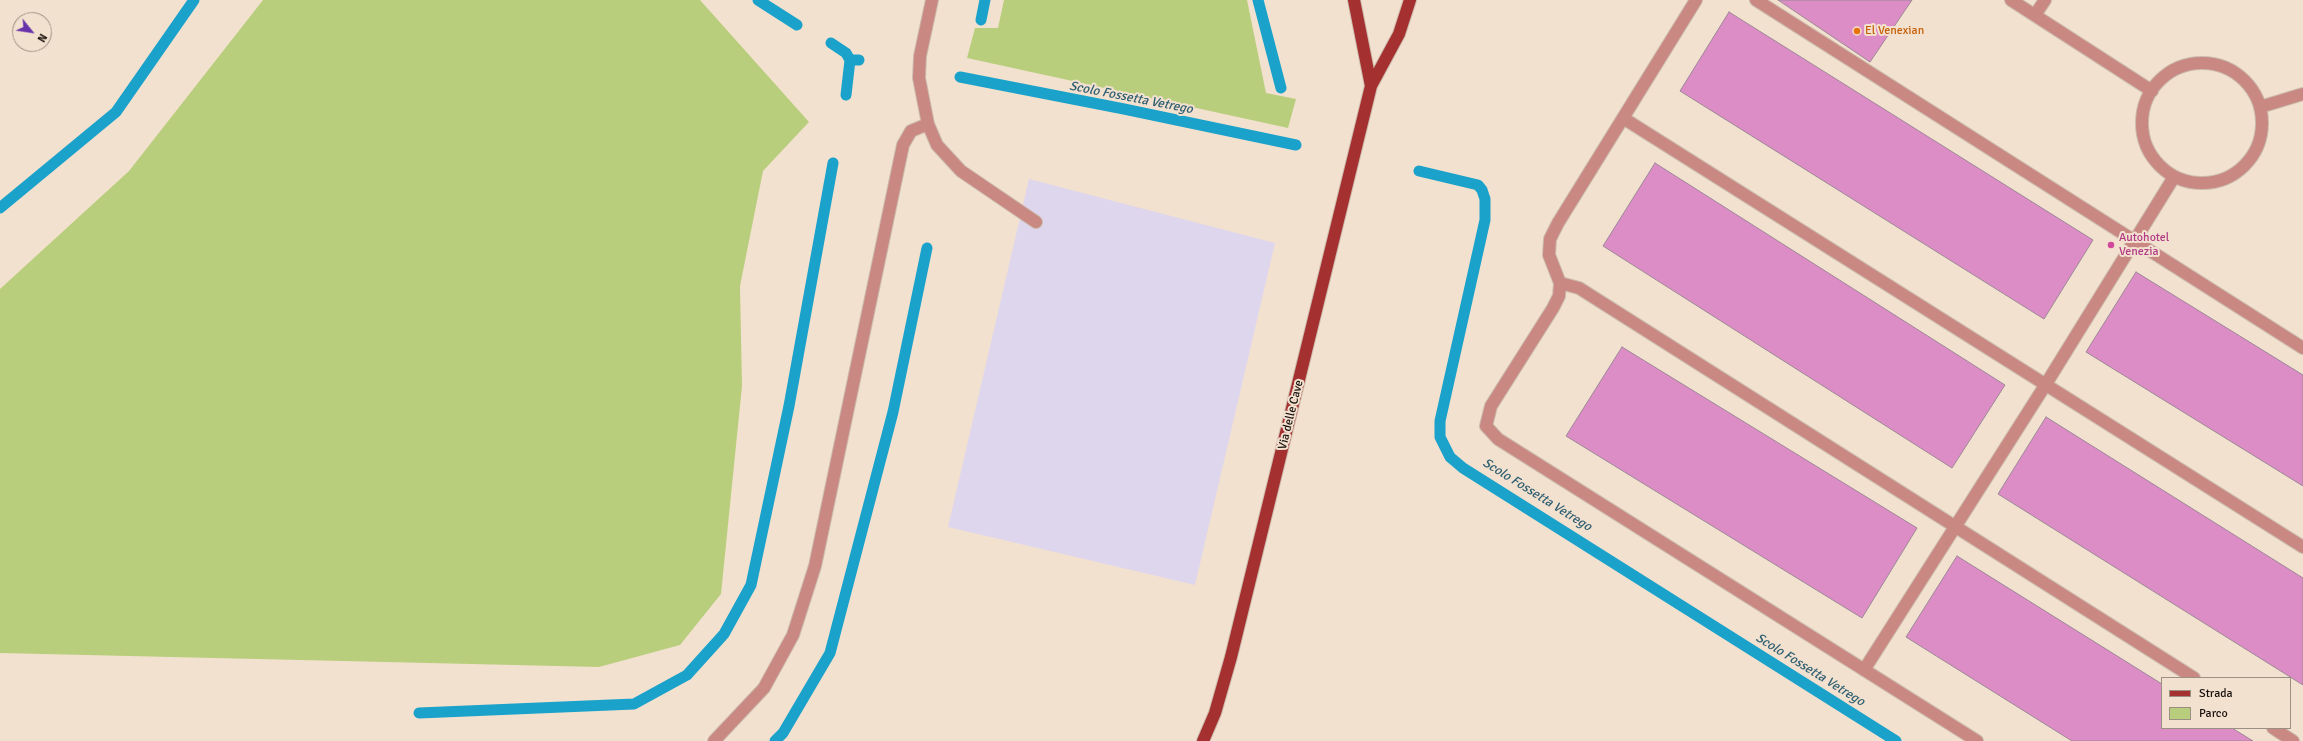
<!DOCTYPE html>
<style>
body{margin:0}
#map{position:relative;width:2303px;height:741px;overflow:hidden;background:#f3e1d0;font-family:Signika,sans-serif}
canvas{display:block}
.legend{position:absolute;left:2161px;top:677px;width:130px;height:52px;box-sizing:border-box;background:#f3e1d0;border:1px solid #9b8e82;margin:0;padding:5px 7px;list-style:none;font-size:12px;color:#18120c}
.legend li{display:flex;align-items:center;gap:8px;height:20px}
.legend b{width:20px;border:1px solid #9b8e82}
.north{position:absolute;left:12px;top:12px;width:40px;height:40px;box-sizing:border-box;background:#f3e1d0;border:1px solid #9b8e82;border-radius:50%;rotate:120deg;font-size:11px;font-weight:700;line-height:16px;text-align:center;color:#18120c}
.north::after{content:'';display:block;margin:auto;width:14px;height:18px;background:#6732a9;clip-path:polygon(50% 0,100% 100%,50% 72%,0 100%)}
</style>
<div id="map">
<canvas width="2303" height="741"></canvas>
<ul class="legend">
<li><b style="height:5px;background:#a53030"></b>Strada</li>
<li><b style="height:11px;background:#b9ce7c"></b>Parco</li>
</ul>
<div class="north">N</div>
</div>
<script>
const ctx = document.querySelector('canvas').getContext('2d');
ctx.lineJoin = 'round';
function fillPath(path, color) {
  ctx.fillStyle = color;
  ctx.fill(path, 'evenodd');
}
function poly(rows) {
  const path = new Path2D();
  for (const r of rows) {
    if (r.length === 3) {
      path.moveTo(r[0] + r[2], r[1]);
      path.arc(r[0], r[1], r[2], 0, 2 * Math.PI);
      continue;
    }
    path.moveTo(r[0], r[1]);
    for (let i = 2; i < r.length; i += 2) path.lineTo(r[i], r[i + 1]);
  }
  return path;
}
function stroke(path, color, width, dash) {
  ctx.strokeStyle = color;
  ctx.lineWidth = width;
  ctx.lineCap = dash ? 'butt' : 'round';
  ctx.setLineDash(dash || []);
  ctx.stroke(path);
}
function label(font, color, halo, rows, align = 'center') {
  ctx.font = font + ' Signika,sans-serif';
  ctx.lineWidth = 4;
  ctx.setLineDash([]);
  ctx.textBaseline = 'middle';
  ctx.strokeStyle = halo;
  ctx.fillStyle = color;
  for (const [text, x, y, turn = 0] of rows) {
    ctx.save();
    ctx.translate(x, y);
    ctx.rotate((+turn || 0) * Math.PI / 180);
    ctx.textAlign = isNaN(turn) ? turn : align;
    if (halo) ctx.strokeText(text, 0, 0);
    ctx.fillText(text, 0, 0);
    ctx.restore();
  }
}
fillPath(poly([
 [1029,179,1275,243,1195,585,948,527]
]), '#ded6ec');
fillPath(poly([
 [263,0,700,0,809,122,763,171,740,286,742,386,721,594,680,645,599,667,0,653,0,289,129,171],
 [1004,0,1247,0,1266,93,1296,99,1288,128,967,58,975,28,998,28]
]), '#b9ce7c');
stroke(poly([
 [758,0,797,25],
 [1258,0,1281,88],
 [981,20,985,0],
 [831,43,846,53,850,60,859,60],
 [960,77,1124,109,1296,145],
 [846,95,850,60],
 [1419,171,1478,185,1482,190,1485,199,1485,220,1440,421,1440,437,1450,457,1463,468,1896,741],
 [0,208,116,112,194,0],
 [419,713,634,704,687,675,724,634,751,585,789,406,833,163],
 [775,741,783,733,830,653,893,412,927,248]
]), '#1ba2ca', 11);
const building = poly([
 [1778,0,1912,0,1870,62,1778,0],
 [1729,12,2093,240,2044,319,1680,91,1729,12],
 [1655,163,2005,385,1952,468,1603,246,1655,163],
 [2136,272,2303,375,2303,486,2086,352,2136,272],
 [1622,347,1917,528,1862,618,1566,436,1622,347],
 [2046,417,2303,578,2303,685,1998,494,2046,417],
 [1957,556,2162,684,2162,728,2232,728,2253,741,2072,741,1906,637,1957,556]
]);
fillPath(building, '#dd8dc6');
stroke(building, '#9b8895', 1);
const minor = poly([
 [932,0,920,56,919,78,928,124,937,145,961,171,1036,222],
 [1696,0,1558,223,1550,239,1549,255,1560,283,1559,296,1553,308,1491,406,1486,426,1498,439,1977,741],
 [1756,0,2303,348],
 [2011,0,2152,91],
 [2035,15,2045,0],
 [2202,123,60],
 [2260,107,2303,94],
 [1623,118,2303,547],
 [1560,283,1579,288,2194,678],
 [1864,670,2046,384,2174,177],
 [2273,728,2293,741],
 [714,741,764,688,793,635,815,566,903,145,911,131,928,124]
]);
const major = poly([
 [1354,0,1371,86],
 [1203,741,1215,713,1231,657,1371,86,1399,34,1410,0]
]);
stroke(minor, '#ccbcad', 14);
stroke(major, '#ccbcad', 14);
stroke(minor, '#c98882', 12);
stroke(major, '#a53030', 12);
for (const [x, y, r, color] of [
 [1857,31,4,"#e8710a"],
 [2111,245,4,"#d1479c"]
]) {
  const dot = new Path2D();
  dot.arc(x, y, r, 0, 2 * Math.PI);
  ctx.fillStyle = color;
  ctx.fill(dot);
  stroke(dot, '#f3e1d0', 1.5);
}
label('12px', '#c56008', '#f3e1d0', [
 ["El Venexian",1865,31]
], 'left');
label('12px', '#b23c85', '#f3e1d0', [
 ["Autohotel",2119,238],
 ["Venezia",2119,252]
], 'left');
label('12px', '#18120c', '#f3e1d0', [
 ["Via delle Cave",1291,415,-76]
]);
label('italic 13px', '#2e5f71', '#f3e1d0', [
 ["Scolo Fossetta Vetrego",1131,98,11],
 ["Scolo Fossetta Vetrego",1537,495,32],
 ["Scolo Fossetta Vetrego",1810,670,32]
]);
</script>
